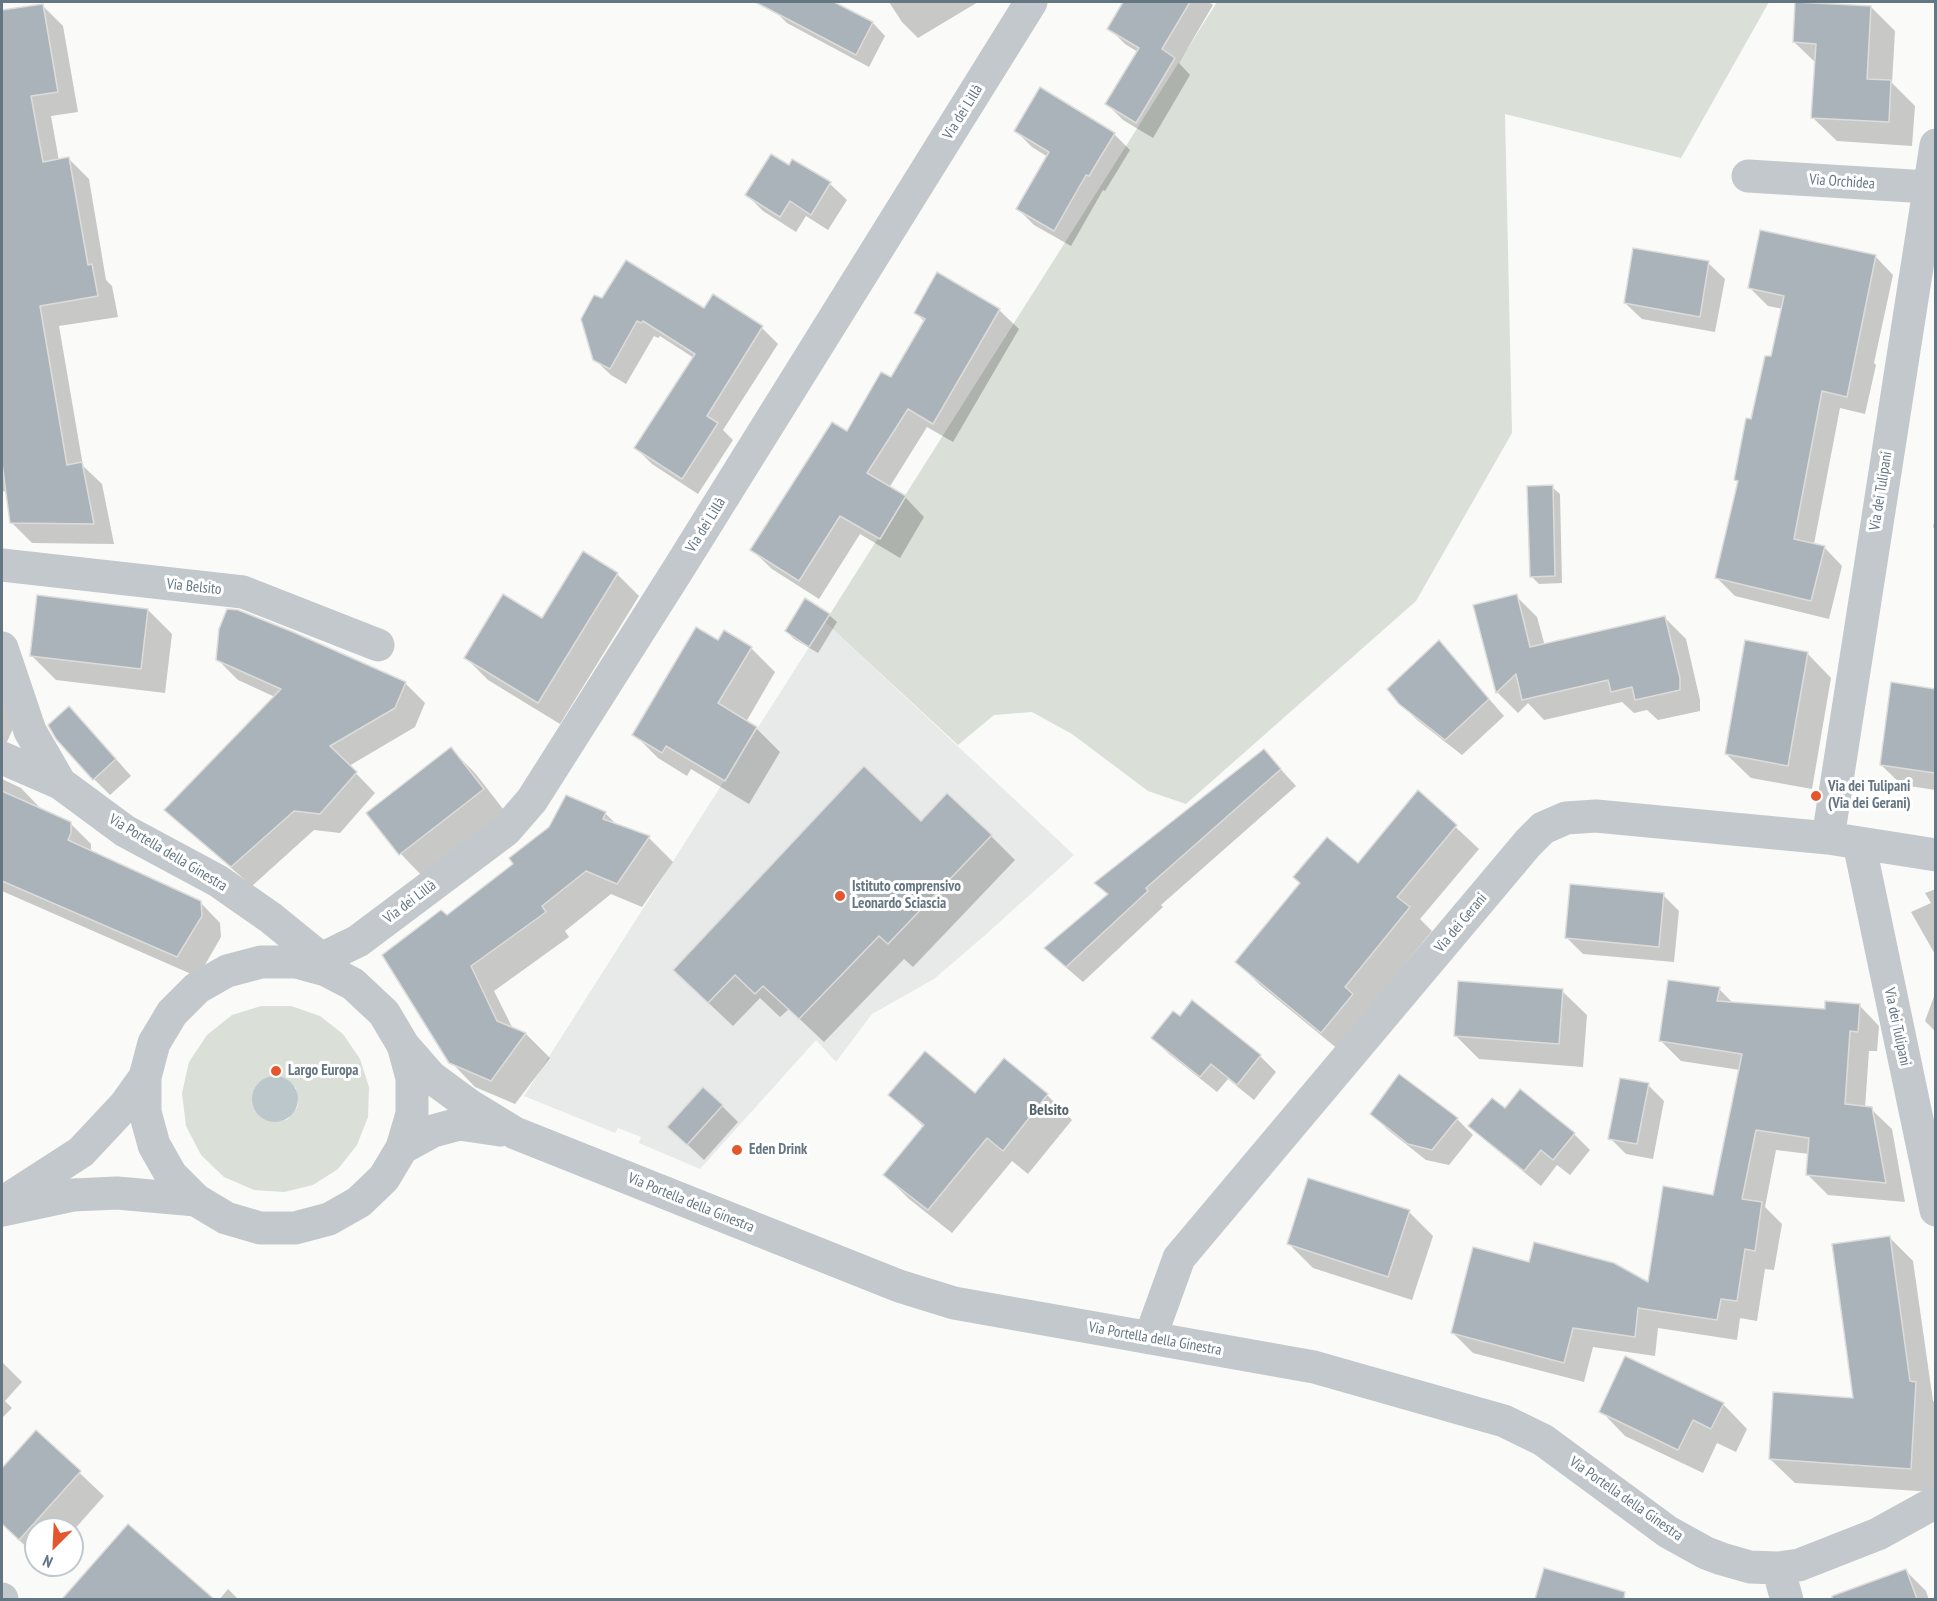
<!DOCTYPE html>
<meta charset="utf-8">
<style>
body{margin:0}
#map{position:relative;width:1937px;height:1601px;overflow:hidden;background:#fafaf8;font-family:"PT Sans Narrow",sans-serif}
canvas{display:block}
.frame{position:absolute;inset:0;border:3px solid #657683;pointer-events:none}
.north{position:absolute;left:24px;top:1517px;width:60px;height:60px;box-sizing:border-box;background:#fff;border:2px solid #c1c8cd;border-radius:50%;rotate:204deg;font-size:16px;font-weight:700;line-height:24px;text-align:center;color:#657683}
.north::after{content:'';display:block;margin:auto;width:21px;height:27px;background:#e4572e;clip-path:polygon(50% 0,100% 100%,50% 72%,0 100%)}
</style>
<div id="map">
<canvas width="1937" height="1601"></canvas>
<div class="frame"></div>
<div class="north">N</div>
</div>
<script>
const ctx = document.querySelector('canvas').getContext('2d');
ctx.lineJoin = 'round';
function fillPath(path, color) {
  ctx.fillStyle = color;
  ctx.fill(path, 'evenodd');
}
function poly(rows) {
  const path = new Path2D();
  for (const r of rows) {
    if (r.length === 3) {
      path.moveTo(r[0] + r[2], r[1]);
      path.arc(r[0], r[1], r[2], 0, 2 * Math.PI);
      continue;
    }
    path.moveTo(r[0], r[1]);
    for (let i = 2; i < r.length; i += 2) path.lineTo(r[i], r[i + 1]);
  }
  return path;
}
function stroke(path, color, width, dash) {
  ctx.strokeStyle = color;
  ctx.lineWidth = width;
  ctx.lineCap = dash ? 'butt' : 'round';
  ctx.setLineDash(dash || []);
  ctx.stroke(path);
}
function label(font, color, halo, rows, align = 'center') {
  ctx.font = font + ' "PT Sans Narrow",sans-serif';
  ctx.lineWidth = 6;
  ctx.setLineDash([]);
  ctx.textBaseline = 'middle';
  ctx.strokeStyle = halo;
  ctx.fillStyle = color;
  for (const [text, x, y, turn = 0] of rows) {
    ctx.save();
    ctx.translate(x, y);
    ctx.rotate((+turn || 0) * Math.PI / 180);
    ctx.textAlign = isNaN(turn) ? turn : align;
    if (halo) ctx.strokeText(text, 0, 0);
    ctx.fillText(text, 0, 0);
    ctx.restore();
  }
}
fillPath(poly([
 [825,622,1074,855,983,937,934,979,872,1014,836,1062,816,1040,700,1169,639,1143,641,1137,618,1128,615,1133,524,1096]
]), '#e8e9e9');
fillPath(poly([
 [1217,2,1769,2,1681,158,1505,114,1512,433,1416,601,1186,804,1148,791,1072,734,1032,712,994,715,958,745,825,622],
 [261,1006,291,1006,320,1016,343,1034,360,1059,369,1087,368,1117,357,1145,338,1169,313,1185,284,1192,254,1190,224,1177,201,1155,186,1126,182,1093,189,1062,207,1035,232,1015],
 [273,1076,286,1079,296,1088,298,1102,297,1108,288,1119,282,1121,255,1089,259,1083]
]), '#dadfd7');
fillPath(poly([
 [275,1099,23]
]), '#bbc7cb');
fillPath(poly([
 [777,2,830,2,873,23,885,36,869,67,787,23,774,10],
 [889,2,978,2,918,38,902,22],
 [1125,2,1209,2,1213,5,1179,63,1190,75,1153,138,1123,120,1107,104,1138,52,1125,44,1109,28],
 [42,5,63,26,78,112,51,116,59,161,69,159,89,179,106,280,112,286,118,317,59,326,83,466,102,484,114,544,32,543,11,522,8,492,2,491,2,12],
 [1871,7,1895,31,1892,83,1915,106,1912,146,1837,141,1812,117,1816,63,1794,42],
 [1041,89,1114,134,1130,150,1105,191,1103,190,1071,246,1034,225,1018,209,1048,157,1032,147,1016,131],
 [793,161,830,184,847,200,828,230,806,216,796,232,763,211,747,195,789,167],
 [1875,256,1893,275,1874,363,1876,365,1865,414,1840,408,1814,544,1824,547,1842,566,1829,619,1735,596,1717,578,1739,483,1736,480,1772,358,1783,309,1768,306,1749,287],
 [1708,263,1725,279,1715,332,1642,319,1625,303],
 [713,296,762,328,778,344,723,430,733,440,698,494,652,464,636,448,694,358,660,336,658,338,654,336,626,384,611,375,594,359,603,300,705,310],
 [999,310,1019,329,953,442,927,427,889,488,905,497,924,517,900,558,860,534,819,599,772,569,752,550,891,379,925,322,916,313],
 [1552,487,1560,494,1562,583,1539,584,1531,576],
 [1936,513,1936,530,1933,527],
 [617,574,639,596,560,724,488,680,466,658,543,620],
 [1516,596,1537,617,1545,646,1665,618,1686,639,1700,700,1700,711,1658,720,1647,710,1634,713,1622,702,1544,720,1528,703,1518,713,1497,692],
 [148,610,172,634,165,693,56,680,32,656],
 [829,615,837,622,818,653,794,639,786,631],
 [292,633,406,684,425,703,415,727,349,766,375,793,340,833,314,830,252,886,186,829,166,810,275,697,238,680,218,660],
 [719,642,751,648,775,672,746,722,756,728,780,752,749,804,691,769,687,776,658,758,634,734],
 [1439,642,1504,716,1462,755,1417,720,1400,703],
 [1807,653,1831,678,1812,789,1751,778,1726,754],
 [2,681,16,722,2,753],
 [1893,684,1936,690,1936,790,1902,785,1881,765],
 [85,724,131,776,110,795,94,779],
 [451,749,475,773,507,814,425,879,401,854,368,813],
 [1264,751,1296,786,1161,905,1163,907,1083,982,1062,964,1109,896,1096,883],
 [2,779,21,788,41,809,41,810,70,823,91,844,91,852,200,902,220,923,221,937,198,977,2,891],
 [1418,792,1479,849,1420,919,1432,931,1368,1010,1345,1055,1260,985,1237,962,1358,866],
 [605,813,617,825,649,838,673,862,642,907,611,894,565,931,569,937,494,991,513,1029,526,1034,550,1058,515,1104,475,1087,451,1062,447,917],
 [921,823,991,836,1015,860,913,967,904,959,824,1042,789,1009,780,1017,760,998,733,1026,699,994],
 [1936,889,1936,956,1911,912,1931,903,1925,893],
 [1663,895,1679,911,1674,962,1583,954,1567,938],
 [1719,989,1734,1004,1826,1010,1859,1005,1879,1026,1877,1051,1869,1051,1865,1108,1871,1109,1892,1129,1905,1202,1828,1195,1808,1175,1809,1154,1776,1150,1765,1207,1782,1224,1774,1270,1765,1269,1757,1321,1740,1318,1737,1340,1658,1328,1655,1356,1593,1347,1584,1382,1473,1353,1453,1333,1530,1264,1649,1284,1715,1196,1740,1070,1681,1061,1661,1041],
 [1562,991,1587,1015,1583,1067,1479,1059,1455,1035],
 [1936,991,1936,1032,1925,1021],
 [1153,1038,1260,1056,1276,1072,1254,1100,1228,1079,1217,1092,1169,1054],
 [1004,1060,1047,1095,1072,1120,1028,1174,1012,1161,952,1233,909,1199,885,1175,924,1127,890,1095,975,1095],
 [1648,1085,1664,1101,1653,1159,1626,1154,1610,1138],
 [722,1106,738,1122,704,1160,669,1127],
 [1505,1111,1574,1134,1590,1150,1570,1175,1557,1165,1541,1186,1487,1142,1471,1126],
 [1372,1114,1457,1119,1473,1135,1449,1165,1426,1160,1388,1130],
 [1409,1212,1433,1236,1412,1300,1313,1268,1289,1244],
 [1889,1237,1913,1261,1933,1401,1936,1403,1934,1492,1795,1483,1770,1459,1855,1399],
 [2,1362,22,1382,5,1401,12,1408,2,1418],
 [1723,1404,1747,1429,1736,1452,1717,1443,1703,1473,1625,1436,1601,1411],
 [36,1432,104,1496,72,1532,72,1529,36,1529,36,1556,2,1524,2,1470],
 [129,1526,212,1600,72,1600,68,1595],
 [1545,1570,1617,1591,1625,1600,1537,1600],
 [1906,1571,1926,1591,1929,1600,1835,1600,1834,1597],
 [228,1589,239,1600,219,1600]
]), '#0003');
const building = poly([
 [755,2,834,2,873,22,856,55,755,2],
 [1123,2,1190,2,1162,49,1175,58,1136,123,1105,104,1139,48,1107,29,1123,2],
 [1795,2,1871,6,1867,79,1891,80,1889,122,1811,118,1816,44,1793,42,1795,2],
 [43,4,58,92,31,96,43,162,69,157,88,265,92,264,98,296,40,306,67,465,82,462,94,524,10,523,2,463,2,10,43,4],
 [1040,87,1115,133,1089,176,1086,175,1054,231,1016,209,1049,152,1014,131,1040,87],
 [771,154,789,165,792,159,831,182,811,215,790,201,780,217,745,195,771,154],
 [1760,230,1876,255,1847,397,1822,391,1794,539,1825,546,1811,601,1715,578,1738,481,1734,480,1746,418,1751,419,1765,356,1771,356,1784,296,1748,288,1760,230],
 [1633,248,1709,261,1700,317,1624,303,1633,248],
 [626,260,704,308,713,294,763,326,707,416,718,423,682,479,634,448,695,354,643,321,641,323,637,321,610,369,593,360,581,319,594,295,602,298,626,260],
 [937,272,1000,309,933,424,908,409,867,473,906,496,880,539,840,516,799,581,750,550,832,422,847,431,881,372,891,377,925,319,914,313,937,272],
 [1553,485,1555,576,1530,577,1527,486,1553,485],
 [583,551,618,573,538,703,464,658,503,594,542,618,583,551],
 [1517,594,1530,647,1665,616,1680,678,1680,690,1635,700,1632,687,1611,692,1608,680,1522,700,1516,674,1496,693,1473,605,1517,594],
 [37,595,148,609,141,669,30,656,37,595],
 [805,598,830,614,809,647,785,631,805,598],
 [227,609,238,610,293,632,406,682,395,708,330,746,357,772,320,814,294,811,231,867,164,810,281,689,216,660,219,629,227,609],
 [696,627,718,640,724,630,752,647,718,703,757,727,725,781,666,746,662,753,632,735,696,627],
 [1439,640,1489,699,1445,740,1399,704,1387,689,1439,640],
 [1745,640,1808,652,1788,766,1725,754,1745,640],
 [1891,682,1935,689,1935,773,1880,765,1891,682],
 [69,706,116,759,93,780,56,739,48,725,69,706],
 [451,747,484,789,399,855,366,813,451,747],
 [1264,749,1281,769,1146,888,1148,891,1066,967,1044,948,1108,894,1094,883,1264,749],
 [864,766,921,821,947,793,992,835,888,944,879,936,799,1019,763,986,755,994,735,975,708,1003,673,970,864,766],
 [1418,790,1457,825,1397,897,1410,907,1345,987,1353,994,1321,1033,1235,962,1300,883,1293,877,1327,837,1358,863,1418,790],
 [2,791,71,822,71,833,68,840,201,901,202,916,177,957,2,881,2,791],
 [566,795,606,812,603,819,650,836,617,884,586,871,542,906,546,912,471,966,497,1021,526,1033,491,1081,449,1063,382,955,441,910,447,915,513,864,509,858,549,827,566,795],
 [1570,884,1664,893,1659,947,1565,938,1570,884],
 [1668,980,1720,987,1717,1001,1825,1009,1825,1001,1860,1004,1858,1032,1850,1031,1845,1104,1872,1107,1886,1183,1806,1175,1809,1138,1756,1130,1742,1199,1762,1202,1755,1251,1745,1249,1737,1301,1721,1299,1717,1320,1638,1308,1635,1337,1573,1328,1564,1363,1451,1333,1473,1247,1529,1262,1534,1242,1614,1263,1648,1282,1663,1186,1713,1195,1742,1054,1659,1041,1668,980],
 [1458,981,1563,989,1559,1044,1454,1036,1458,981],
 [1192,1000,1261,1055,1237,1085,1211,1064,1200,1077,1151,1038,1173,1011,1180,1016,1192,1000],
 [925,1051,975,1093,1004,1058,1048,1094,1003,1151,987,1138,928,1210,883,1175,924,1125,888,1095,925,1051],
 [1399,1074,1458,1118,1432,1150,1408,1144,1370,1114,1399,1074],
 [1620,1078,1649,1083,1637,1144,1608,1139,1620,1078],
 [703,1087,723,1105,687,1145,667,1127,703,1087],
 [1520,1089,1575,1133,1553,1160,1541,1150,1524,1171,1468,1126,1492,1098,1505,1108,1520,1089],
 [1308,1178,1410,1210,1388,1277,1287,1244,1308,1178],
 [1890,1236,1910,1381,1916,1382,1911,1469,1769,1459,1773,1392,1853,1398,1832,1244,1890,1236],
 [1625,1356,1724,1403,1711,1429,1693,1420,1678,1450,1599,1412,1625,1356],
 [36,1430,81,1471,19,1540,2,1524,2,1468,36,1430],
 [128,1524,214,1599,62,1599,128,1524],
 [1544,1568,1625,1592,1624,1599,1535,1599,1544,1568],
 [1906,1569,1917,1599,1832,1599,1832,1596,1906,1569]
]);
fillPath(building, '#aab3b9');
stroke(building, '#dcdcda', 1.5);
stroke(poly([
 [1748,176,1928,187,1936,189],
 [2,565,243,592,378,645],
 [2,648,30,731,60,783],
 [2,758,60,783,125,831,218,881,271,918,330,966],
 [1828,838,1936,145],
 [1859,843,1936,1210],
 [297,962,321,959,358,941,506,830,532,800,679,568,1031,2],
 [403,1045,412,1078,412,1114,402,1148,384,1178,359,1202,329,1219,295,1228,260,1228,226,1218,196,1200,171,1175,154,1145,145,1112,145,1077,154,1043,172,1013,197,988,227,971,261,962,297,962,326,970,353,984,384,1013,403,1045,431,1077,469,1105,515,1133,899,1286,954,1303,1314,1367,1504,1421,1543,1440,1668,1532,1706,1553,1722,1559,1750,1567,1778,1568,1799,1565,1878,1534,1936,1502],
 [402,1148,433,1131,459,1124,500,1130],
 [2,1203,81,1152,125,1105,145,1077],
 [2,1210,73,1195,117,1193,196,1200],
 [1150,1338,1179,1258,1528,843,1543,828,1566,818,1596,816,1828,838,1936,855],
 [1778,1568,1787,1600],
 [2,1599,2,1600]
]), '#c3c8cc', 33);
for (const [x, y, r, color] of [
 [1816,796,6,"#e4572e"],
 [840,896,6,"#e4572e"],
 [276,1071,6,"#e4572e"],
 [737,1150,6,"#e4572e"]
]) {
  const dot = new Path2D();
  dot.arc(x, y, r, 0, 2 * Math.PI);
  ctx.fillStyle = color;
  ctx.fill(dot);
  stroke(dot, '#fff', 2);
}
label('15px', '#657683', '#fff', [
 ["Via dei Lillà",963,112,-58],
 ["Via Orchidea",1842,182,4],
 ["Via dei Tulipani",1881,491,-81],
 ["Via dei Lillà",706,525,-58],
 ["Via Belsito",194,587,6],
 ["Via Portella della Ginestra",168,853,31],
 ["Via dei Lillà",410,902,-37],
 ["Via dei Gerani",1461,923,-50],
 ["Via dei Tulipani",1897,1027,78],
 ["Via Portella della Ginestra",691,1203,22],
 ["Via Portella della Ginestra",1155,1339,10],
 ["Via Portella della Ginestra",1626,1499,35]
]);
label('bold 15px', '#657683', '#fff', [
 ["Via dei Tulipani",1828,787],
 ["(Via dei Gerani)",1828,804],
 ["Istituto comprensivo",852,887],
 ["Leonardo Sciascia",852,904],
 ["Largo Europa",288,1071],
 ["Eden Drink",749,1150]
], 'left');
label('bold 16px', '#57646e', '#fff', [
 ["Belsito",1049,1110]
]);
</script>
